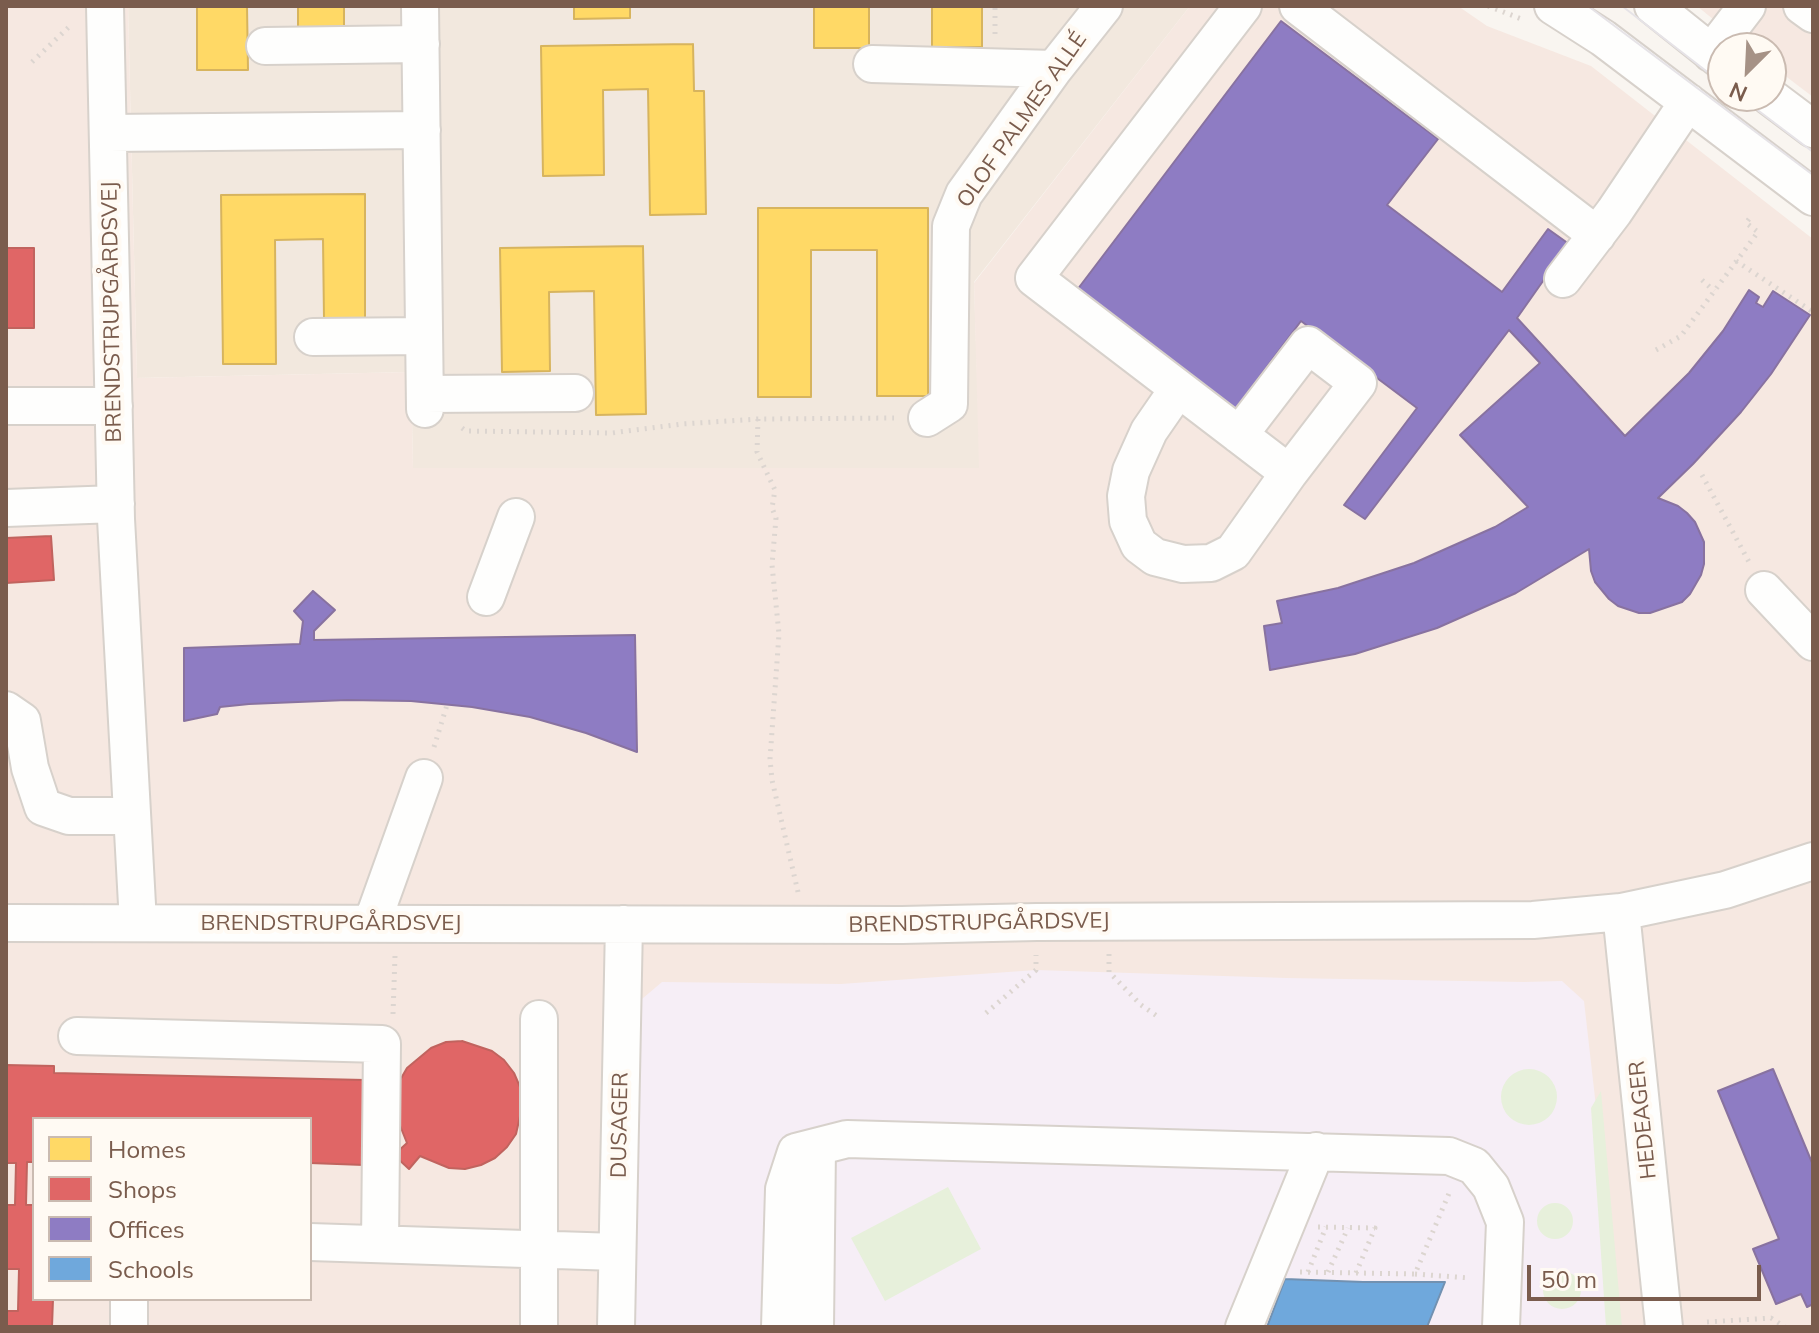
<!DOCTYPE html>
<meta charset="utf-8">
<style>
body{margin:0}
#map{position:relative;width:1819px;height:1333px;overflow:hidden;background:#f9f5f0;font-family:Mulish,sans-serif}
canvas{display:block}
.frame{position:absolute;inset:0;border:8px solid #7a5c4d;pointer-events:none}
.legend{position:absolute;left:32px;top:1117px;width:280px;height:184px;box-sizing:border-box;background:#fffaf3;border:2px solid #cabbb1;margin:0;padding:10px 14px;list-style:none;font-size:24px;color:#7a5c4d}
.legend li{display:flex;align-items:center;gap:16px;height:40px}
.legend b{width:40px;border:2px solid #cabbb1}
.north{position:absolute;left:1707px;top:32px;width:80px;height:80px;box-sizing:border-box;background:#fffaf3;border:2px solid #cabbb1;border-radius:50%;rotate:204deg;font-size:22px;font-weight:700;line-height:32px;text-align:center;color:#7a5c4d}
.north::after{content:'';display:block;margin:auto;width:28px;height:36px;background:#a69286;clip-path:polygon(50% 0,100% 100%,50% 72%,0 100%)}
.scale{position:absolute;left:1527px;top:1265px;width:234px;height:36px;box-sizing:border-box;border:4px solid #7a5c4d;border-top:0;padding-left:10px;font-size:24px;line-height:28px;white-space:nowrap;color:#7a5c4d;-webkit-text-stroke:6px #fffaf3;paint-order:stroke}
</style>
<div id="map">
<canvas width="1819" height="1333"></canvas>
<div class="frame"></div>
<ul class="legend">
<li><b style="height:22px;background:#ffd966"></b>Homes</li>
<li><b style="height:22px;background:#e06666"></b>Shops</li>
<li><b style="height:22px;background:#8e7cc3"></b>Offices</li>
<li><b style="height:22px;background:#6fa8dc"></b>Schools</li>
</ul>
<div class="north">N</div>
<div class="scale">50 m</div>
</div>
<script>
const ctx = document.querySelector('canvas').getContext('2d');
ctx.lineJoin = 'round';
function fillPath(path, color) {
  ctx.fillStyle = color;
  ctx.fill(path, 'evenodd');
}
function poly(rows) {
  const path = new Path2D();
  for (const r of rows) {
    if (r.length === 3) {
      path.moveTo(r[0] + r[2], r[1]);
      path.arc(r[0], r[1], r[2], 0, 2 * Math.PI);
      continue;
    }
    path.moveTo(r[0], r[1]);
    for (let i = 2; i < r.length; i += 2) path.lineTo(r[i], r[i + 1]);
  }
  return path;
}
function stroke(path, color, width, dash) {
  ctx.strokeStyle = color;
  ctx.lineWidth = width;
  ctx.lineCap = dash ? 'butt' : 'round';
  ctx.setLineDash(dash || []);
  ctx.stroke(path);
}
function label(font, color, halo, rows, align = 'center') {
  ctx.font = font + ' Mulish,sans-serif';
  ctx.lineWidth = 8;
  ctx.setLineDash([]);
  ctx.textBaseline = 'middle';
  ctx.strokeStyle = halo;
  ctx.fillStyle = color;
  for (const [text, x, y, turn = 0] of rows) {
    ctx.save();
    ctx.translate(x, y);
    ctx.rotate((+turn || 0) * Math.PI / 180);
    ctx.textAlign = isNaN(turn) ? turn : align;
    if (halo) ctx.strokeText(text, 0, 0);
    ctx.fillText(text, 0, 0);
    ctx.restore();
  }
}
fillPath(poly([
 [128,6,1190,6,974,282,980,468,413,468,411,372,137,378]
]), '#f2e8de');
fillPath(poly([
 [6,6,128,6,137,378,411,372,413,468,979,468,974,283,1190,6,1458,6,1487,26,1591,66,1813,239,1813,1327,6,1327],
 [34,1119,310,1119,310,1299,34,1299],
 [1697,6,1813,6,1813,97,1771,65,1771,48,1748,48]
]), '#f6e8e1');
fillPath(poly([
 [1036,970,1286,978,1524,982,1562,981,1584,1001,1621,1327,631,1327,636,1004,662,982,841,984]
]), '#f6eef6');
fillPath(poly([
 [1529,1097,28],
 [1601,1091,1622,1327,1606,1327,1591,1108],
 [948,1187,981,1249,885,1301,851,1238],
 [1555,1221,18],
 [1562,1290,19]
]), '#e7f0db');
const homes = poly([
 [197,6,247,6,248,70,197,70,197,6],
 [298,6,344,6,344,28,298,28,298,6],
 [574,6,630,6,630,18,574,19,574,6],
 [814,6,869,6,869,48,814,48,814,6],
 [932,6,982,6,982,47,932,47,932,6],
 [693,44,694,91,704,91,706,214,650,215,648,89,603,90,604,175,543,176,541,46,693,44],
 [365,194,365,319,324,319,323,239,275,240,276,364,223,364,221,195,365,194],
 [758,208,928,208,928,396,877,396,877,250,811,250,811,397,758,397,758,208],
 [643,246,646,414,596,415,594,291,549,292,550,371,502,372,500,248,643,246]
]);
fillPath(homes, '#ffd966');
stroke(homes, '#d7b45e', 2);
const shops = poly([
 [6,248,34,248,34,328,6,328,6,248],
 [51,536,54,580,6,583,6,538,51,536],
 [462,1041,492,1051,504,1060,514,1073,520,1087,523,1103,516,1134,507,1147,495,1158,481,1165,465,1169,449,1168,420,1156,409,1169,394,1155,407,1143,395,1113,399,1082,407,1068,431,1048,446,1042,462,1041],
 [6,1065,54,1066,54,1073,365,1080,364,1165,310,1163,310,1119,34,1119,34,1162,27,1162,26,1205,34,1205,34,1299,53,1299,52,1327,6,1327,6,1311,18,1311,19,1269,6,1269,6,1205,15,1205,16,1163,6,1163,6,1065]
]);
fillPath(shops, '#e06666');
stroke(shops, '#c1635e', 2);
const offices = poly([
 [1281,21,1438,139,1387,205,1502,292,1548,229,1569,244,1517,318,1625,436,1689,373,1723,331,1749,290,1759,297,1756,303,1763,307,1773,291,1810,315,1771,374,1741,412,1693,464,1658,498,1678,506,1687,513,1695,522,1704,542,1704,564,1701,575,1690,594,1682,602,1650,613,1639,613,1618,606,1609,599,1595,582,1591,571,1589,549,1516,593,1437,628,1355,654,1270,670,1264,626,1282,623,1277,601,1338,588,1414,563,1495,527,1528,507,1460,435,1540,363,1509,330,1365,519,1344,505,1417,408,1301,321,1233,412,1074,294,1281,21],
 [313,591,335,610,314,631,314,640,635,635,637,752,586,733,530,717,472,707,411,701,347,700,249,704,220,707,217,714,184,721,184,648,300,644,303,621,294,611,313,591],
 [1773,1069,1813,1165,1813,1304,1807,1307,1801,1294,1776,1304,1753,1249,1779,1239,1718,1091,1773,1069]
]);
fillPath(offices, '#8e7cc3');
stroke(offices, '#8872a0', 2);
const schools = poly([
 [1285,1279,1363,1282,1445,1282,1427,1327,1267,1327,1285,1279]
]);
fillPath(schools, '#6fa8dc');
stroke(schools, '#7291b1', 2);
const minor = poly([
 [105,6,116,519,138,923],
 [420,6,425,409],
 [1298,6,1597,235],
 [1553,6,1603,38,1813,197],
 [1653,6,1723,62],
 [1802,6,1813,14],
 [265,46,421,44],
 [1711,53,1747,6],
 [872,64,1054,69],
 [1769,96,1813,129],
 [109,133,422,130],
 [1563,279,1614,212,1688,102],
 [313,337,424,336],
 [1178,389,1149,431,1131,471,1126,496,1128,521,1139,545,1155,557,1183,564,1211,563,1233,552,1289,473],
 [425,394,575,393],
 [6,406,114,406],
 [927,418,949,404,951,226,964,194,1054,69,1104,6],
 [1239,435,1308,345,1358,383,1289,473,1034,278,1243,6],
 [6,508,116,504],
 [1764,590,1813,642],
 [486,597,516,517],
 [6,710,22,721,30,768,43,807,69,816,132,816],
 [1621,912,1664,1327],
 [6,923,902,925,1037,922,1533,920,1621,912,1725,890,1813,861],
 [372,923,424,778],
 [77,1036,382,1044,380,1244],
 [310,1242,617,1252],
 [129,1327,129,1299],
 [539,1327,539,1019],
 [616,1327,624,924],
 [780,1327,784,1189,796,1152,847,1139,1449,1156,1474,1166,1491,1187,1505,1222,1501,1327],
 [815,1327,817,1147],
 [1244,1327,1316,1151]
]);
stroke(minor, '#d7d1cb', 40);
stroke(poly([
 [1488,6,1524,20],
 [995,34,995,6],
 [32,62,72,24],
 [1736,261,1813,312],
 [1702,280,1714,291],
 [1656,350,1681,336,1758,232,1746,223,1752,215],
 [758,419,757,452,775,490,772,508,776,518,772,565,779,634,770,759,772,780,798,892],
 [462,428,466,431,612,433,682,424,758,419,894,418],
 [1702,475,1749,562],
 [434,747,447,705],
 [1109,954,1109,972,1141,1005,1157,1016],
 [986,1013,1036,970,1036,955],
 [393,1014,395,956],
 [1318,1227,1375,1228,1356,1273],
 [1300,1272,1415,1274,1450,1191],
 [1308,1272,1326,1227],
 [1328,1272,1348,1228],
 [1415,1274,1470,1278],
 [1707,1322,1771,1318,1785,1327]
]), '#dcd5d0', 5, [2, 6]);
stroke(minor, '#fefefd', 36);
stroke(poly([
 [1588,6,1813,175],
 [1622,6,1723,84],
 [1739,96,1813,152]
]), '#e6e3e7', 2);
label('22px', '#7a5c4d', '#fffaf3', [
 ["OLOF PALMES ALLÉ",1022,120,-55],
 ["BRENDSTRUPGÅRDSVEJ",112,312,-91],
 ["BRENDSTRUPGÅRDSVEJ",331,923],
 ["BRENDSTRUPGÅRDSVEJ",979,923,-1],
 ["HEDEAGER",1643,1120,-96],
 ["DUSAGER",620,1125,-89]
]);
</script>
